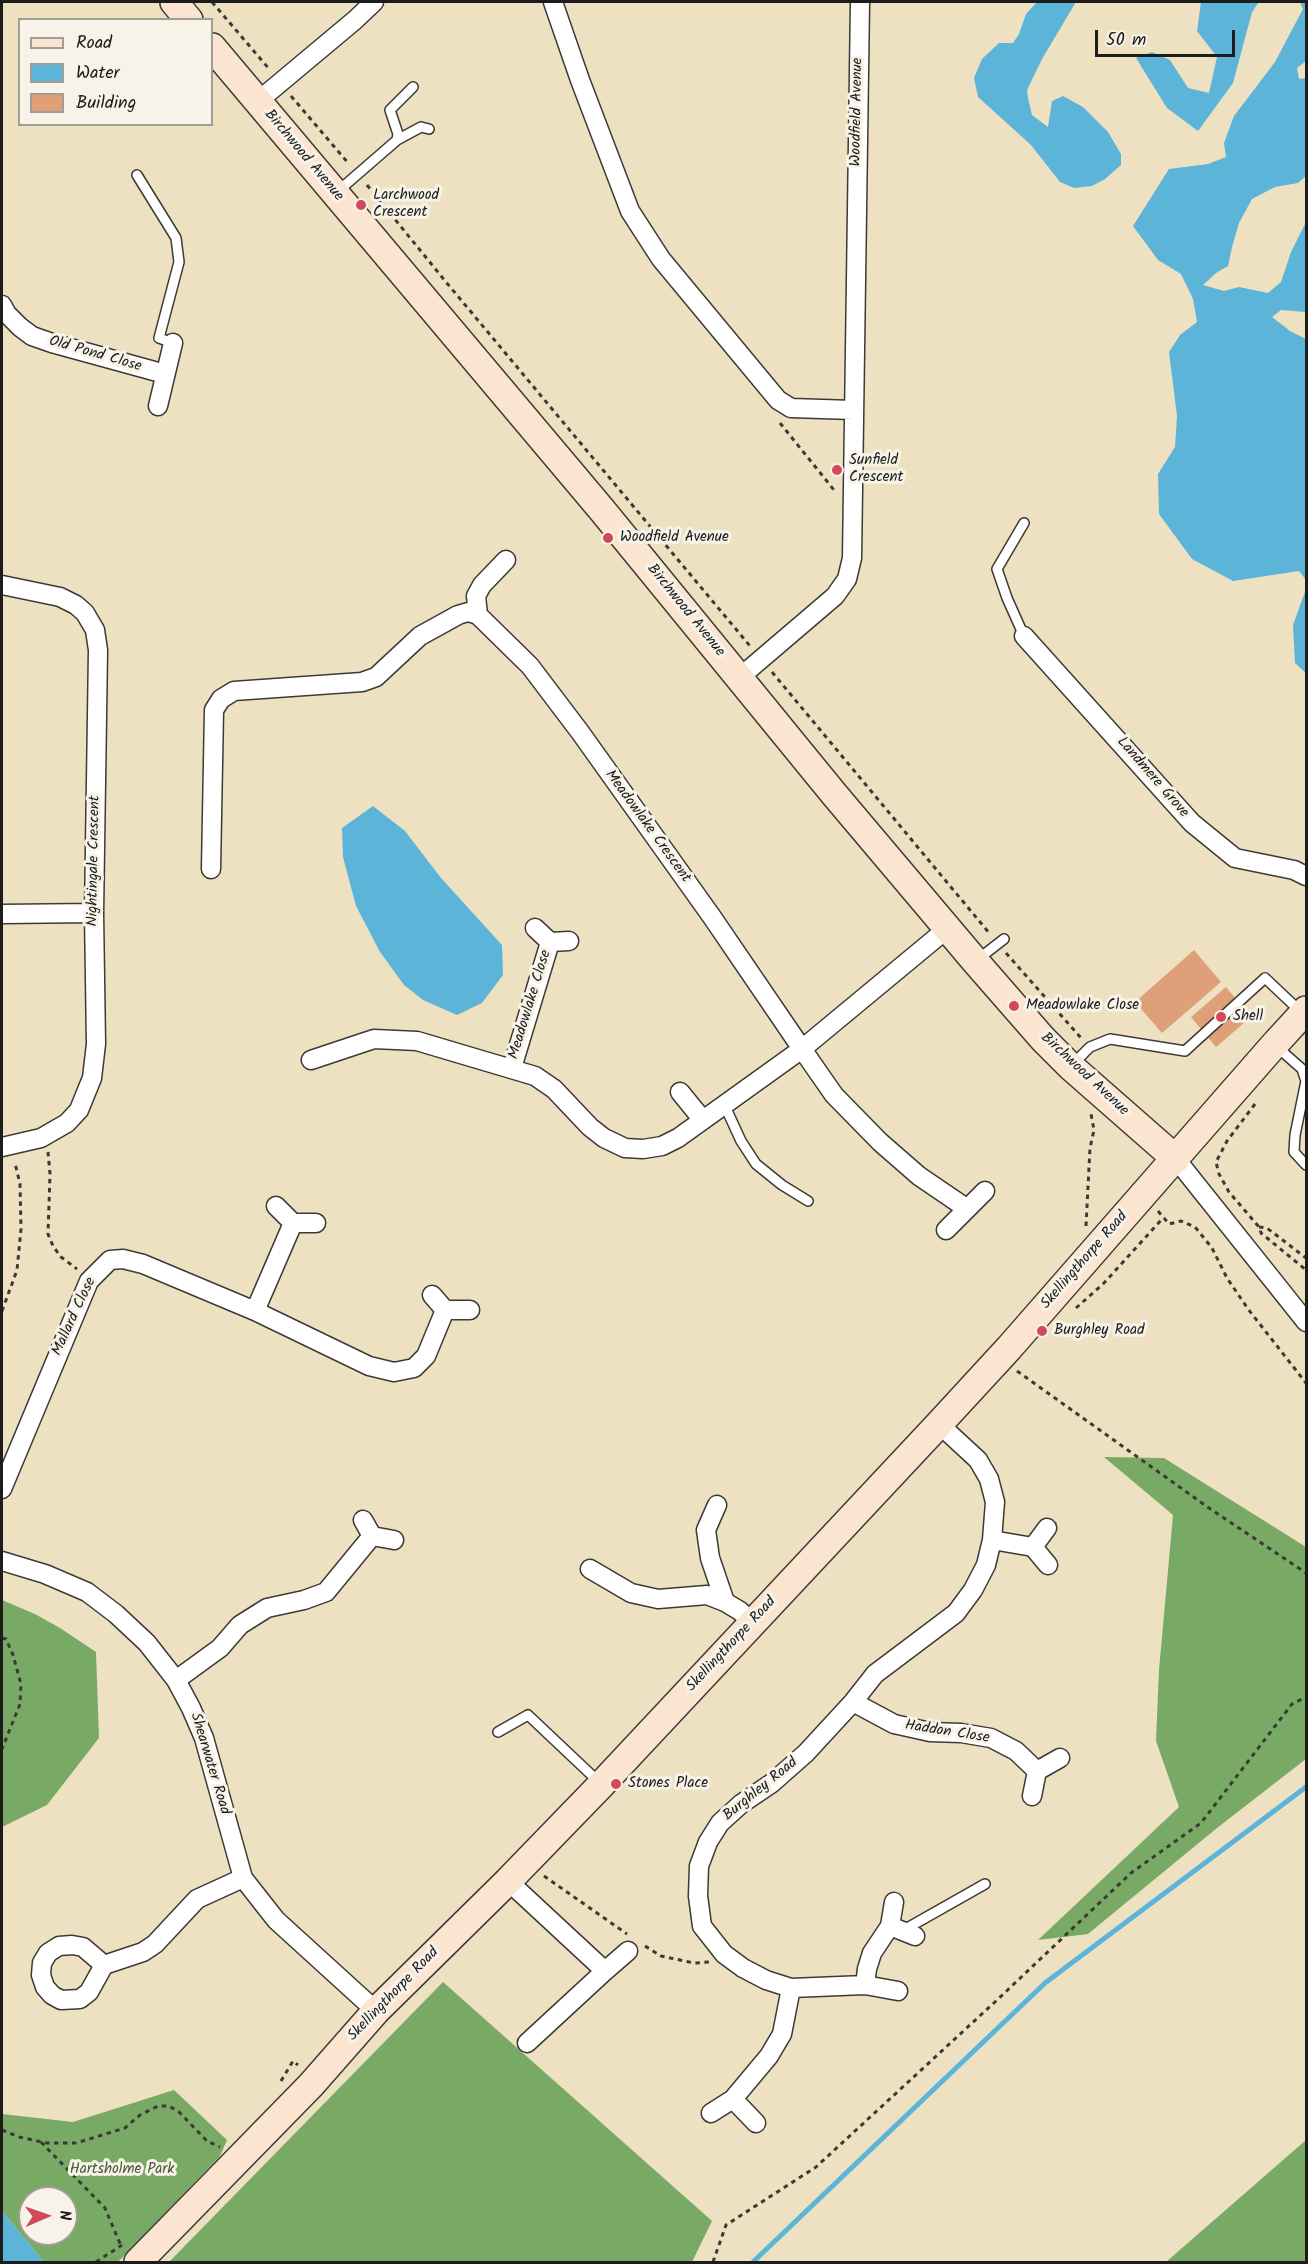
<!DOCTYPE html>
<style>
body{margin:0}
#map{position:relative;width:1308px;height:2264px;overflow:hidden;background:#eee1c1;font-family:Kalam,sans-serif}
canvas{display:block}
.frame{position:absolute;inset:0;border:3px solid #1c1c1c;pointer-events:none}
.legend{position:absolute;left:18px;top:18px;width:195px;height:108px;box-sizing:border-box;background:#f7f3e8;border:2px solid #9f9d96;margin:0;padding:8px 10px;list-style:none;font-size:18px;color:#1c1c1c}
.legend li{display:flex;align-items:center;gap:12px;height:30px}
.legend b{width:30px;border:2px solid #9f9d96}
.north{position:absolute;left:18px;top:2186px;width:60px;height:60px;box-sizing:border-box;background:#f7f3e8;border:2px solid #9f9d96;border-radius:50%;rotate:88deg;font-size:16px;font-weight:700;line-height:24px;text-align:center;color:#1c1c1c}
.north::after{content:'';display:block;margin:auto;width:21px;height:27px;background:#d1495b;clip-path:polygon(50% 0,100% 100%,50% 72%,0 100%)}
.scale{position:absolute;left:1095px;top:30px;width:140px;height:27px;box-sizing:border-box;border:3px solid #1c1c1c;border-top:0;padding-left:8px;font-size:18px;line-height:21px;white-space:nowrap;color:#1c1c1c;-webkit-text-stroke:4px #f7f3e8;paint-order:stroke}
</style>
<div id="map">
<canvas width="1308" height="2264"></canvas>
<div class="frame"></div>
<ul class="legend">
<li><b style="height:8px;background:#fce5d0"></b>Road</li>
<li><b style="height:16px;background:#5cb4d9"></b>Water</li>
<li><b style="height:16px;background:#df9f79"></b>Building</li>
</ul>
<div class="north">N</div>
<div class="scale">50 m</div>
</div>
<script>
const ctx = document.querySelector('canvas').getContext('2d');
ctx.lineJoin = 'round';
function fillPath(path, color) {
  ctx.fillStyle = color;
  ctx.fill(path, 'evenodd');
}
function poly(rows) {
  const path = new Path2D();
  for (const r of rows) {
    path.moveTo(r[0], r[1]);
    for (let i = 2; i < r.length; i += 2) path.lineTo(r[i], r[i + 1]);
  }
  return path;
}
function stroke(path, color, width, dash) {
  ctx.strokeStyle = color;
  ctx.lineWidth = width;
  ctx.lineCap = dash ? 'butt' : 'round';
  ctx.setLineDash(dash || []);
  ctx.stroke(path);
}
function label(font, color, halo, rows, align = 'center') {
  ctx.font = font + ' Kalam,sans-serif';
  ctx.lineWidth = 6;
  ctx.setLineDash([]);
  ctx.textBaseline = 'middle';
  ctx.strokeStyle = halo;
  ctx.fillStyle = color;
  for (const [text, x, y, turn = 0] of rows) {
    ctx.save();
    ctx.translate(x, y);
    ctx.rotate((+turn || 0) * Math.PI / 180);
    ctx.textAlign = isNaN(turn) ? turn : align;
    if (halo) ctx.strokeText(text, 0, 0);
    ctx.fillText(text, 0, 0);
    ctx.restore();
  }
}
fillPath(poly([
 [1104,1457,1164,1458,1306,1547,1306,1759,1217,1828,1088,1934,1038,1940,1179,1807,1156,1741,1159,1670,1173,1515],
 [2,1600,35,1614,60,1628,96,1652,99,1738,47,1805,2,1827],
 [443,1982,712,2221,692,2262,169,2262],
 [174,2090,227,2140,220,2156,118,2262,44,2262,2,2211,2,2114,73,2122],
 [30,2198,66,2198,66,2234,30,2234],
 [1306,2140,1306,2262,1166,2262]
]), '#79aa65');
fillPath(poly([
 [1037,2,1076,2,1042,59,1027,90,1028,98,1032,115,1048,127,1052,101,1063,96,1083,107,1108,132,1121,154,1121,165,1105,179,1092,186,1074,188,1060,182,1031,145,978,97,974,78,982,59,999,43,1013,43,1019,34,1026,14],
 [1201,2,1259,2,1252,12,1233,83,1198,131,1167,108,1136,58,1152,52,1170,60,1188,88,1209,93,1217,57,1197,31],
 [1300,2,1306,2,1306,61,1297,68,1299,79,1306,78,1306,176,1298,183,1275,187,1252,199,1239,223,1232,247,1228,266,1216,273,1203,285,1224,291,1239,287,1268,293,1281,282,1291,252,1306,222,1306,312,1281,310,1272,317,1290,331,1306,339,1306,580,1299,571,1233,581,1192,559,1159,514,1158,474,1175,447,1177,416,1169,352,1180,335,1197,322,1193,299,1181,274,1158,260,1133,226,1169,169,1208,164,1226,157,1224,143,1234,116,1275,62,1303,9],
 [1306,589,1306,673,1295,663,1293,625],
 [373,806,405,831,441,878,502,945,503,975,482,1003,457,1015,423,1000,404,985,380,952,356,906,343,857,342,828],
 [2,2211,44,2262,2,2262]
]), '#5cb4d9');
stroke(poly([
 [753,2262,1045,1983,1306,1787]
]), '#5cb4d9', 5);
fillPath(poly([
 [1194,950,1221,982,1162,1033,1135,1002],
 [1226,987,1251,1017,1216,1047,1191,1017]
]), '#df9f79');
const lane = poly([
 [397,140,421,127,429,129],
 [137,175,176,238,179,262,159,338,173,343],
 [337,192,397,140,398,134,390,110,413,87],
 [1024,523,997,569,1007,598,1024,636],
 [977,960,1004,939],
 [1276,1046,1302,1069,1306,1081,1295,1135,1294,1152,1306,1165],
 [1073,1064,1090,1047,1110,1039,1185,1051,1265,978,1301,1012],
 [724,1104,741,1141,756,1164,782,1185,808,1201],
 [498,1732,528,1715,600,1783],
 [902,1931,985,1884]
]);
const street = poly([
 [553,2,580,80,630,211,661,259,778,400,791,408,853,410],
 [257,102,355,20,374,2],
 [2,305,7,314,20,327,32,336,52,343,165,374],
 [158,406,173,343],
 [2,585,60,597,76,605,85,613,95,630,98,650,94,913,96,1044,92,1078,79,1110,67,1123,41,1138,2,1147],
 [478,615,476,596,482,585,506,560],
 [1024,636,1192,823,1235,858,1294,870,1306,876],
 [739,678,835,596,847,579,852,558,860,2],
 [211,869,214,710,221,699,234,691,362,682,376,677,420,636,458,615,468,612,478,615,530,666,580,732,712,917,802,1049,678,1138,662,1146,643,1149,625,1148,604,1138,590,1127,554,1089,535,1076,417,1041,374,1039,311,1060],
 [2,914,94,913],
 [535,928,550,942,569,941],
 [948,928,802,1049,834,1095,880,1142,919,1176,966,1208],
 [512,1068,550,942],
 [680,1092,702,1119],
 [1176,1159,1306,1322],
 [276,1206,293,1223,316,1223],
 [946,1230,985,1191],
 [432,1295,445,1310,470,1310],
 [255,1311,293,1223],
 [2,1489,89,1281,110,1260,123,1259,143,1264,255,1311,369,1366,394,1372,414,1368,426,1356,445,1310],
 [717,1505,706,1530,710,1558,725,1602],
 [363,1520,372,1536,394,1540],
 [1047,1528,1033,1547,1048,1565],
 [992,1540,1033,1547],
 [2,1561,45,1574,87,1592,116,1614,147,1643,176,1680,191,1708,204,1738,243,1878,276,1920,376,2011],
 [590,1569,631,1593,658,1599,707,1595,725,1602,740,1611,753,1623],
 [176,1680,220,1648,240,1625,267,1608,304,1600,326,1592,372,1536],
 [853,1702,894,1724,930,1732,961,1733,991,1738,1016,1751,1037,1771],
 [1032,1796,1037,1771,1060,1758],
 [508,1881,605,1971,628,1951],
 [890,1926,915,1936],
 [104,1965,83,1947,72,1945,59,1946,48,1953,42,1963,41,1975,45,1987,52,1995,61,2000,80,1999,89,1992,104,1965,143,1952,155,1944,197,1899,243,1878],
 [865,1985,867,1969,872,1953,890,1926,894,1902],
 [898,1991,865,1985,791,1988,766,1980,743,1968,724,1954,702,1926,698,1896,699,1866,708,1842,720,1823,741,1804,772,1783,806,1753,853,1702,875,1674,956,1613,973,1590,986,1565,992,1540,995,1502,989,1479,978,1460,939,1424],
 [527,2043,605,1971],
 [733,2099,756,2123],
 [711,2113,733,2099,769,2056,782,2034,791,1988]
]);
const secondary = poly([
 [174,2,189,20],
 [212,47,602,510,834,794,975,961,1043,1039,1070,1066,1176,1159],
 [138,2262,311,2085,376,2011,508,1881,601,1785,939,1424,1009,1348,1274,1045,1306,1010]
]);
stroke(lane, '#3c3a35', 12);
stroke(street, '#3c3a35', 21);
stroke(secondary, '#3c3a35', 30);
stroke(poly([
 [212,2,270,70],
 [291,96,349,164],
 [367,185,446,282,750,646],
 [780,423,834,490],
 [772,672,990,934],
 [1006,953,1081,1038],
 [1255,1104,1227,1141,1216,1162,1219,1174,1229,1192,1259,1227,1261,1233,1306,1270],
 [48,1152,50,1174,48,1234,53,1246,61,1257,77,1269],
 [1158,1211,1169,1224,1181,1221,1195,1227,1212,1248,1227,1278,1248,1309,1306,1383],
 [1086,1226,1090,1148,1094,1130,1091,1114],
 [1259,1227,1267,1228,1306,1258],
 [1076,1308,1104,1283,1163,1218],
 [2,1311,17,1270,21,1229,20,1184,15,1163],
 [1017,1371,1209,1508,1306,1573],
 [2,1638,6,1639,13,1655,21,1684,20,1704,2,1749],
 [544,1876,627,1934],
 [645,1946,661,1956,694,1963,710,1962],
 [281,2081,293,2061,298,2065],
 [2,2130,19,2137,47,2143,76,2143,125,2128,140,2115,158,2106,169,2106,179,2112,207,2141,220,2147],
 [41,2142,105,2208,121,2246],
 [96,2262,122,2245],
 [713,2262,726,2225,816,2167,996,2001,1131,1873,1201,1823,1292,1704,1306,1697]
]), '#3c3a35', 3, [4.5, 4.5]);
stroke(lane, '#fff', 9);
stroke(street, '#fff', 18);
stroke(secondary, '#fce5d0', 27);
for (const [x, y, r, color] of [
 [361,205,6,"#d1495b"],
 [837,470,6,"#d1495b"],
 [608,538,6,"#d1495b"],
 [1014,1006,6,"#d1495b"],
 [1221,1017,6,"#d1495b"],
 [1042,1331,6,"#d1495b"],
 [616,1784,6,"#d1495b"]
]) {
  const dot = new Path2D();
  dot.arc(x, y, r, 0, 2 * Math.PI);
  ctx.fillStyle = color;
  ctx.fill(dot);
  stroke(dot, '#f7f3e8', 2);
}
label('15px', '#1c1c1c', '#f7f3e8', [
 ["Woodfield Avenue",858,112,-89],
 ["Birchwood Avenue",303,156,50],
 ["Old Pond Close",95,355,16],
 ["Birchwood Avenue",685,611,51],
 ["Landmere Grove",1152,778,49],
 ["Meadowlake Crescent",647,827,54],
 ["Nightingale Crescent",95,861,-89],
 ["Meadowlake Close",531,1005,-73],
 ["Birchwood Avenue",1084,1075,43],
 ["Skellingthorpe Road",1085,1261,-49],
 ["Mallard Close",75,1317,-65],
 ["Skellingthorpe Road",732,1645,-47],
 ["Haddon Close",947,1733,9],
 ["Shearwater Road",209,1764,73],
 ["Burghley Road",761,1790,-39],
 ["Skellingthorpe Road",394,1995,-46]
]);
label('15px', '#1c1c1c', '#f7f3e8', [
 ["Larchwood",373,196],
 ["Crescent",373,213],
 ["Sunfield",849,461],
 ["Crescent",849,478],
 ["Woodfield Avenue",620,538],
 ["Meadowlake Close",1026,1006],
 ["Shell",1233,1017],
 ["Burghley Road",1054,1331],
 ["Stones Place",628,1784]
], 'left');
label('15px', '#47573a', '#f7f3e8', [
 ["Hartsholme Park",122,2170]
]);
</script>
